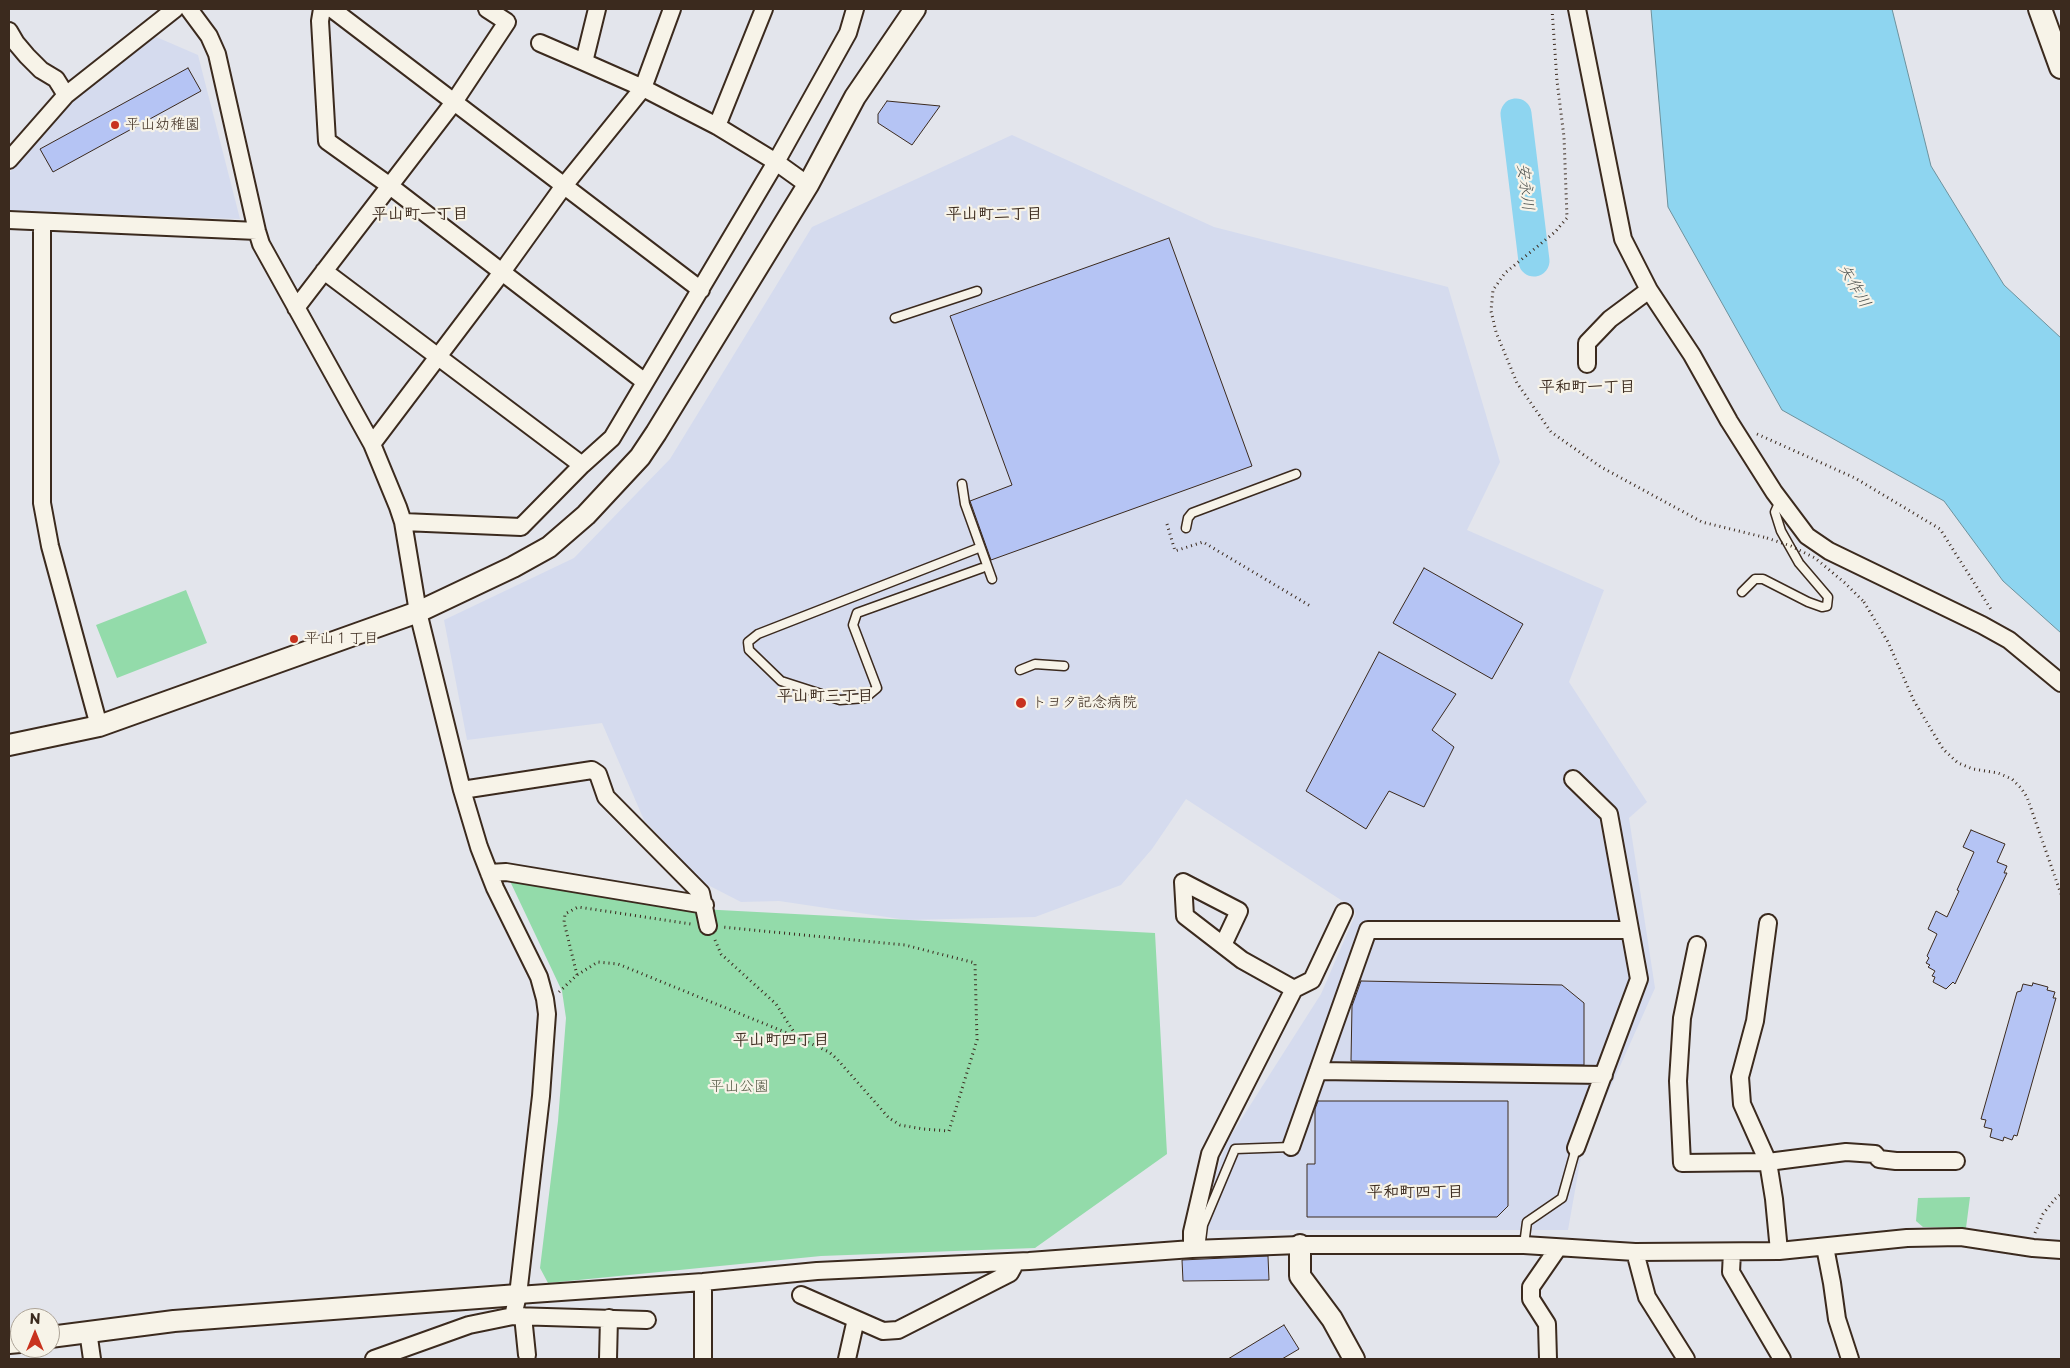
<!DOCTYPE html>
<meta charset="utf-8">
<style>
body{margin:0}
#map{position:relative;width:2070px;height:1368px;overflow:hidden;background:#e3e5ec;font-family:"Playpen Sans",sans-serif}
canvas{display:block}
.frame{position:absolute;inset:0;border:10px solid #3b2a1e;pointer-events:none}
.north{position:absolute;left:10px;top:1308px;width:50px;height:50px;box-sizing:border-box;background:#f7f3e8;border:1px solid #aca397;border-radius:50%;rotate:0deg;font-size:14px;font-weight:700;line-height:20px;text-align:center;color:#3b2a1e}
.north::after{content:'';display:block;margin:auto;width:18px;height:22px;background:#c8321e;clip-path:polygon(50% 0,100% 100%,50% 72%,0 100%)}
</style>
<div id="map">
<canvas width="2070" height="1368"></canvas>
<div class="frame"></div>
<div class="north">N</div>
</div>
<script>
const ctx = document.querySelector('canvas').getContext('2d');
ctx.lineJoin = 'round';
function fillPath(path, color) {
  ctx.fillStyle = color;
  ctx.fill(path, 'evenodd');
}
function poly(rows) {
  const path = new Path2D();
  for (const r of rows) {
    path.moveTo(r[0], r[1]);
    for (let i = 2; i < r.length; i += 2) path.lineTo(r[i], r[i + 1]);
  }
  return path;
}
function stroke(path, color, width, dash) {
  ctx.strokeStyle = color;
  ctx.lineWidth = width;
  ctx.lineCap = dash ? 'butt' : 'round';
  ctx.setLineDash(dash || []);
  ctx.stroke(path);
}
function label(font, color, halo, rows, align = 'center') {
  ctx.font = font + ' "Playpen Sans","Klee One",sans-serif';
  ctx.lineWidth = 4.5;
  ctx.setLineDash([]);
  ctx.textBaseline = 'middle';
  ctx.strokeStyle = halo;
  ctx.fillStyle = color;
  for (const [text, x, y, turn = 0] of rows) {
    ctx.save();
    ctx.translate(x, y);
    ctx.rotate((+turn || 0) * Math.PI / 180);
    ctx.textAlign = isNaN(turn) ? turn : align;
    if (halo) ctx.strokeText(text, 0, 0);
    ctx.fillText(text, 0, 0);
    ctx.restore();
  }
}
fillPath(poly([
 [154,36,198,55,240,219,9,211,9,173,68,105],
 [1012,135,1214,227,1448,287,1500,462,1467,530,1604,590,1569,682,1647,802,1629,818,1655,988,1582,1151,1568,1230,1195,1230,1228,1140,1321,994,1356,913,1344,902,1186,799,1152,849,1121,885,1035,917,907,920,779,901,741,902,704,883,644,820,602,723,467,740,444,620,574,558,670,459,812,227]
]), '#d5dbee');
fillPath(poly([
 [186,590,207,643,117,678,96,625],
 [509,879,700,909,1155,933,1167,1154,1035,1248,821,1256,548,1283,540,1268,558,1121,566,1018,562,991],
 [1970,1197,1966,1228,1923,1227,1916,1221,1918,1198]
]), '#93dbaa');
const water = poly([
 [1651,9,1892,9,1931,166,2004,285,2061,338,2061,633,2003,581,1944,501,1782,410,1668,207,1651,9]
]);
fillPath(water, '#8ed5f0');
stroke(water, '#6d919c', 1);
stroke(poly([
 [1516,114,1534,261]
]), '#8ed5f0', 31);
const building = poly([
 [188,68,201,91,53,172,40,149,188,68],
 [887,101,940,106,912,145,878,123,878,114,887,101],
 [1169,238,1252,466,991,560,970,501,1012,485,950,316,1169,238],
 [1424,568,1523,624,1492,679,1393,623,1424,568],
 [1379,652,1456,694,1432,730,1454,747,1424,807,1389,791,1366,829,1306,791,1379,652],
 [1971,830,2005,844,1997,862,2007,866,2004,873,2007,873,1955,984,1953,982,1946,989,1933,982,1935,977,1932,976,1935,971,1928,967,1930,965,1926,963,1929,958,1927,956,1937,934,1928,929,1936,911,1947,917,1959,891,1957,890,1974,852,1963,847,1971,830],
 [1361,981,1562,985,1584,1003,1584,1065,1351,1061,1352,1006,1361,981],
 [2033,983,2048,987,2047,990,2055,992,2053,998,2056,998,2017,1136,2014,1135,2012,1140,2004,1137,2003,1141,1990,1137,1992,1129,1984,1127,1986,1120,1981,1119,2017,992,2021,991,2023,984,2032,986,2033,983],
 [1318,1101,1508,1101,1508,1206,1497,1217,1307,1217,1307,1164,1315,1164,1315,1109,1318,1101],
 [1268,1256,1269,1280,1183,1281,1182,1260,1268,1256],
 [1284,1325,1299,1349,1282,1359,1228,1359,1284,1325]
]);
fillPath(building, '#b5c4f4');
stroke(building, '#3b2a1e', 1);
const service = poly([
 [895,318,977,291],
 [962,484,965,504,992,579],
 [1186,528,1188,518,1192,513,1296,474],
 [976,549,758,634,748,642,749,650,781,681,840,700,865,698,877,688,853,625,857,613,982,568],
 [1742,592,1755,579,1763,579,1808,602,1822,607,1827,606,1828,597,1799,563,1781,531,1775,512,1780,501],
 [1020,670,1035,664,1064,666],
 [1524,1245,1527,1222,1562,1198,1576,1148],
 [1200,1249,1203,1225,1235,1149,1291,1147]
]);
const minor = poly([
 [189,9,209,36,217,54,257,231,261,244,372,444,398,507,403,522,418,612,462,790,479,847,495,888,539,977,545,999,547,1014,541,1096,518,1295,513,1316,469,1325,374,1359],
 [322,9,320,21,327,141,390,186,645,382],
 [332,9,701,290],
 [597,9,584,62,643,88,717,126,776,162,808,185],
 [1577,9,1623,239,1649,290,1692,355,1729,421,1774,492,1807,536,1829,551,1982,625,2009,640,2061,683],
 [9,31,16,43,27,56,41,70,56,79,66,95],
 [540,43,584,62],
 [717,126,764,9],
 [9,160,66,95,175,9],
 [9,220,257,231],
 [42,222,42,503,50,546,99,726],
 [324,271,582,465],
 [296,308,454,102,507,22,487,9],
 [1587,364,1587,343,1610,319,1649,290],
 [372,444,502,272,563,187,643,88,672,9],
 [403,522,521,527,582,465,612,438,776,162,848,33,855,9],
 [1573,779,1609,814,1639,979,1576,1148],
 [462,790,592,770,598,774,606,797,701,893,708,926],
 [489,873,506,872,705,905],
 [1223,945,1239,911,1183,882,1185,916,1242,960,1294,989],
 [1697,945,1682,1018,1678,1081,1682,1163,1768,1162,1742,1104,1740,1077,1755,1021,1768,923],
 [1318,1071,1604,1075],
 [1291,1147,1368,930,1630,930],
 [1825,1247,1832,1283,1837,1319,1850,1359],
 [1192,1249,1192,1232,1210,1154,1294,989,1312,980,1344,912],
 [1779,1251,1774,1199,1768,1162,1846,1152,1875,1154,1879,1159,1896,1161,1956,1161],
 [1635,1252,1647,1297,1686,1359],
 [1732,1252,1731,1272,1782,1359],
 [703,1282,703,1359],
 [518,1295,703,1282,817,1271,1029,1261,1192,1249,1300,1245,1524,1245,1635,1252,1779,1251,1907,1238,1961,1237,2033,1248,2061,1250],
 [801,1295,883,1331,898,1330,1010,1273,1016,1262],
 [513,1316,647,1320],
 [523,1316,527,1355],
 [88,1331,92,1359],
 [608,1359,609,1318],
 [847,1359,856,1319],
 [1548,1359,1547,1324,1531,1299,1531,1287,1558,1248]
]);
const tertiary = poly([
 [9,745,99,726,418,612,513,567,549,547,586,515,640,457,656,433,808,185,855,97,915,9],
 [1300,1245,1300,1276,1332,1319,1354,1359],
 [50,1337,174,1321,518,1295],
 [9,1343,20,1342]
]);
const secondary = poly([
 [2040,9,2061,67]
]);
stroke(service, '#3b2a1e', 11);
stroke(minor, '#3b2a1e', 20);
stroke(tertiary, '#3b2a1e', 24);
stroke(secondary, '#3b2a1e', 26);
stroke(poly([
 [1552,9,1557,81,1564,137,1567,218,1555,232,1505,273,1493,290,1491,311,1496,332,1517,383,1551,432,1601,467,1702,522,1767,538],
 [1757,434,1855,478,1940,529,1992,611],
 [1167,524,1175,551,1203,542,1312,607],
 [1864,602,1888,642,1914,701,1943,749,1958,763,1973,769,1998,773,2012,779,2021,788,2027,797,2061,894],
 [715,940,721,954,776,1004,797,1037],
 [577,975,564,922,565,914,578,907,691,924],
 [559,992,577,975,598,962,618,964,797,1037,829,1052,837,1059,889,1118,900,1125,923,1129,949,1131,977,1040,975,963,905,945,722,927],
 [2035,1233,2043,1214,2055,1199,2061,1194]
]), '#3b2a1e', 3, [1, 4]);
stroke(service, '#f7f3e8', 8);
stroke(minor, '#f7f3e8', 16);
stroke(tertiary, '#f7f3e8', 20);
stroke(secondary, '#f7f3e8', 22);
stroke(poly([
 [1767,538,1791,546,1815,558,1845,583,1864,602]
]), '#3b2a1e', 3, [1, 4]);
for (const [x, y, r, color] of [
 [115,125,5,"#c8321e"],
 [294,639,5,"#c8321e"],
 [1021,703,6,"#c8321e"]
]) {
  const dot = new Path2D();
  dot.arc(x, y, r, 0, 2 * Math.PI);
  ctx.fillStyle = color;
  ctx.fill(dot);
  stroke(dot, '#f7f3e8', 2);
}
label('15px', '#3b2a1e', '#f7f3e8', [
 ["平山幼稚園",125,125],
 ["平山１丁目",304,639],
 ["トヨタ記念病院",1032,703]
], 'left');
label('15px', '#515641', '#f7f3e8', [
 ["平山公園",739,1087]
]);
label('italic 16px', '#505552', '#f7f3e8', [
 ["安永川",1525,187,83],
 ["矢作川",1854,286,60]
]);
label('bold 16px', '#3b2a1e', '#f7f3e8', [
 ["平山町一丁目",420,215],
 ["平山町二丁目",994,215],
 ["平和町一丁目",1587,388],
 ["平山町三丁目",825,697],
 ["平山町四丁目",781,1041],
 ["平和町四丁目",1415,1193]
]);
</script>
